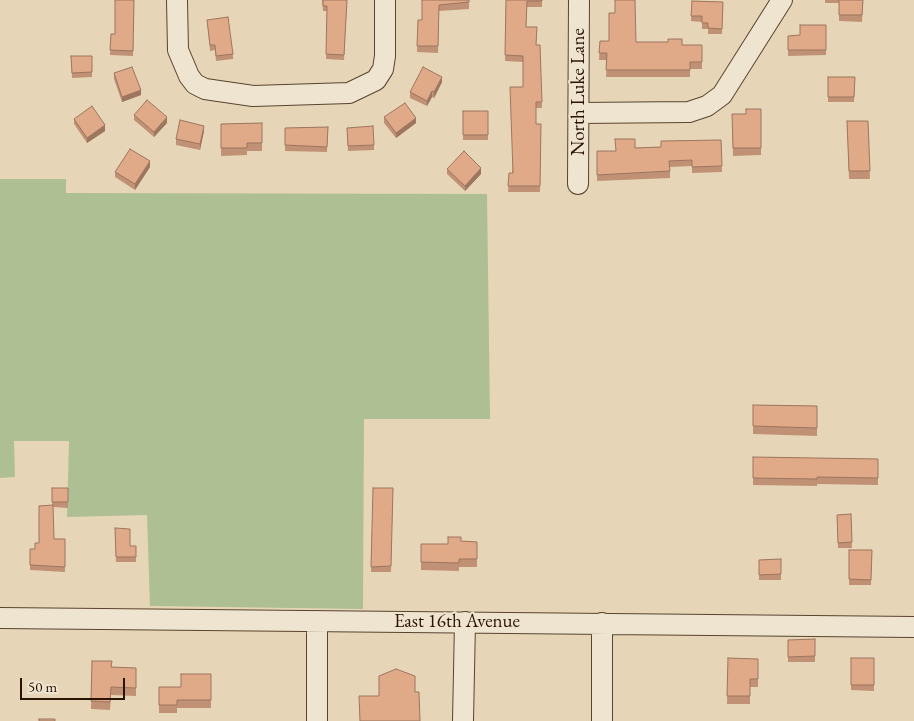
<!DOCTYPE html>
<style>
body{margin:0}
#map{position:relative;width:914px;height:721px;overflow:hidden;background:#e6d6b7;font-family:"EB Garamond",serif}
canvas{display:block}
.scale{position:absolute;left:20px;top:678px;width:105px;height:22px;box-sizing:border-box;border:2px solid #2a1300;border-top:0;padding-left:6px;font-size:15px;line-height:18px;white-space:nowrap;color:#2a1300;-webkit-text-stroke:4px #efe4d0;paint-order:stroke}
</style>
<div id="map">
<canvas width="914" height="721"></canvas>
<div class="scale">50 m</div>
</div>
<script>
const ctx = document.querySelector('canvas').getContext('2d');
ctx.lineJoin = 'round';
function fillPath(path, color) {
  ctx.fillStyle = color;
  ctx.fill(path, 'evenodd');
}
function poly(rows) {
  const path = new Path2D();
  for (const r of rows) {
    path.moveTo(r[0], r[1]);
    for (let i = 2; i < r.length; i += 2) path.lineTo(r[i], r[i + 1]);
  }
  return path;
}
function stroke(path, color, width, dash) {
  ctx.strokeStyle = color;
  ctx.lineWidth = width;
  ctx.lineCap = dash ? 'butt' : 'round';
  ctx.setLineDash(dash || []);
  ctx.stroke(path);
}
function label(font, color, halo, rows, align = 'center') {
  ctx.font = font + ' "EB Garamond",serif';
  ctx.lineWidth = 4;
  ctx.setLineDash([]);
  ctx.textBaseline = 'middle';
  ctx.strokeStyle = halo;
  ctx.fillStyle = color;
  for (const [text, x, y, turn = 0] of rows) {
    ctx.save();
    ctx.translate(x, y);
    ctx.rotate((+turn || 0) * Math.PI / 180);
    ctx.textAlign = isNaN(turn) ? turn : align;
    if (halo) ctx.strokeText(text, 0, 0);
    ctx.fillText(text, 0, 0);
    ctx.restore();
  }
}
fillPath(poly([
 [0,179,66,179,66,193,487,194,490,419,364,419,363,609,150,606,147,515,67,517,69,441,14,441,15,477,0,478]
]), '#aebf94');
const minor = poly([
 [177,0,178,50,189,76,195,84,205,89,253,96,349,93,376,80,383,69,385,56,385,0],
 [579,113,689,112,707,106,722,95,782,0],
 [578,184,579,0],
 [0,618,914,627],
 [317,621,317,721],
 [463,721,465,622],
 [602,721,602,623]
]);
stroke(minor, '#59442e', 22);
stroke(minor, '#efe4d0', 20);
fillPath(poly([
 [134,0,133,56,110,55,111,34,115,34],
 [322,0,347,0,344,60,326,59,327,11,323,11],
 [422,0,469,0,469,9,439,11,438,53,417,52,418,20,422,20],
 [506,0,542,0,542,7,527,7,526,27,536,45,540,45,542,108,536,108,536,124,541,124,540,192,508,192,509,173,512,173,523,87,523,62,505,61],
 [825,0,863,0,862,22,839,21,839,3,825,3],
 [692,1,723,2,722,34,708,34,708,29,702,29,702,22,691,21],
 [615,13,636,42,682,45,702,45,702,69,690,69,690,77,606,77,607,60,599,60,600,41,609,41],
 [207,20,233,54,233,59,216,61,215,50,210,51],
 [826,25,826,55,788,56,788,36,800,35],
 [71,56,92,56,92,77,72,78],
 [114,73,141,95,122,102,114,79],
 [828,77,855,77,854,102,828,102],
 [442,82,434,98,432,97,427,106,410,98,410,92],
 [761,109,761,155,733,156,732,114,746,114],
 [463,111,488,111,488,140,463,140],
 [134,115,167,123,154,137,134,120],
 [384,117,416,123,396,138,384,123],
 [74,119,105,131,87,143,74,124],
 [847,121,868,121,870,179,849,179],
 [262,123,262,151,247,151,247,155,221,156,221,124],
 [328,127,327,152,285,151,285,128],
 [347,128,374,145,374,150,348,151],
 [204,131,200,150,176,145,176,139],
 [721,140,722,172,692,173,692,166,670,167,670,178,597,181,597,151,615,151,635,148,661,147],
 [150,167,135,190,115,177,115,172],
 [447,169,481,174,465,191,447,174],
 [753,405,817,406,817,436,753,434],
 [753,457,878,459,878,485,817,484,817,486,753,485],
 [52,488,68,488,68,508,53,507,54,539,65,539,65,572,30,570,30,549,35,549,39,543,52,505],
 [373,488,393,488,391,572,371,572],
 [851,514,852,548,838,548,837,515],
 [115,528,130,546,136,546,136,562,116,562],
 [461,541,477,542,477,567,459,567,459,571,421,570,421,544,448,544],
 [849,550,872,550,871,585,849,585],
 [781,559,781,580,759,580,759,560],
 [815,639,815,662,788,662,788,640],
 [728,658,758,659,758,687,750,687,750,704,727,704],
 [851,658,874,658,874,691,851,690],
 [92,661,111,667,136,668,136,696,111,695,110,710,91,709],
 [211,674,211,708,177,708,177,713,159,713,159,687,181,687]
]), '#c19175');
fillPath(poly([
 [442,77,442,82,434,98,434,92],
 [141,90,141,95,122,102,122,97],
 [432,91,432,97,427,106,427,101],
 [167,117,167,123,154,137,154,132],
 [416,118,416,123,396,138,396,133],
 [105,125,105,131,87,143,87,138],
 [204,126,204,131,200,150,200,144],
 [150,161,150,167,135,190,135,184],
 [481,168,481,174,465,191,465,186]
]), '#9d765f');
const building = poly([
 [115,0,134,0,133,51,110,50,111,34,115,34,115,0],
 [323,0,347,0,344,55,326,54,327,6,323,6,323,0],
 [422,0,469,0,469,2,439,5,438,46,417,46,418,20,422,20,422,0],
 [506,0,542,0,542,1,527,1,526,27,537,27,536,45,540,45,542,102,536,102,536,124,541,124,540,186,508,186,509,173,513,173,510,87,523,87,523,56,505,55,506,0],
 [615,0,635,0,636,42,668,42,668,39,682,39,682,45,702,45,702,62,690,62,690,70,606,70,607,53,599,53,600,41,609,41,609,13,615,13,615,0],
 [839,0,863,0,862,15,839,15,839,0],
 [692,1,723,2,722,29,708,28,708,23,702,23,702,16,691,16,692,1],
 [228,17,233,54,216,56,215,45,210,45,207,20,228,17],
 [800,25,826,25,826,50,788,50,788,36,800,35,800,25],
 [71,56,92,56,92,72,72,73,71,56],
 [132,67,141,90,122,97,114,73,132,67],
 [423,67,442,77,434,92,432,91,427,101,410,92,423,67],
 [828,77,855,77,854,97,828,97,828,77],
 [147,100,167,117,154,132,134,115,147,100],
 [405,103,416,118,396,133,384,117,405,103],
 [92,106,105,125,87,138,74,119,92,106],
 [746,109,761,109,761,148,733,148,732,114,746,114,746,109],
 [463,111,488,111,488,135,463,135,463,111],
 [180,120,204,126,200,144,176,139,180,120],
 [847,121,868,121,870,171,849,171,847,121],
 [262,123,262,143,247,143,247,148,221,148,221,124,262,123],
 [373,126,374,145,348,146,347,128,373,126],
 [328,127,327,147,285,145,285,128,328,127],
 [615,139,635,139,635,148,661,147,661,141,721,140,722,166,692,167,692,160,669,161,670,171,597,175,597,151,616,151,615,139],
 [130,149,150,161,135,184,115,172,130,149],
 [464,151,481,168,465,186,447,169,464,151],
 [753,405,817,406,817,428,753,426,753,405],
 [753,457,878,459,878,478,817,477,817,479,753,478,753,457],
 [52,488,68,488,68,502,52,502,52,488],
 [373,488,393,488,391,566,371,567,373,488],
 [53,505,54,539,65,539,65,567,30,565,30,549,35,549,35,543,39,543,39,506,53,505],
 [851,514,852,542,838,543,837,515,851,514],
 [115,528,130,529,130,546,136,546,136,557,116,557,115,528],
 [448,537,461,537,461,541,477,542,477,559,459,559,459,563,421,562,421,544,448,544,448,537],
 [849,550,872,550,871,580,849,579,849,550],
 [781,559,781,574,759,575,759,560,781,559],
 [815,639,815,656,788,657,788,640,815,639],
 [728,658,758,659,758,679,750,679,750,696,727,696,728,658],
 [851,658,874,658,874,685,851,685,851,658],
 [92,661,112,661,111,667,136,668,136,688,111,687,110,702,91,701,92,661],
 [396,669,415,676,415,692,419,692,420,721,360,721,359,696,379,696,379,676,396,669],
 [181,674,211,674,211,700,177,700,177,705,159,705,159,687,181,687,181,674],
 [39,719,55,719,55,721,39,721,39,719]
]);
fillPath(building, '#e0a988');
stroke(building, '#9d765f', 1);
label('19px', '#2a1300', '#efe4d0', [
 ["North Luke Lane",579,92,-90],
 ["East 16th Avenue",457,622]
]);
</script>
